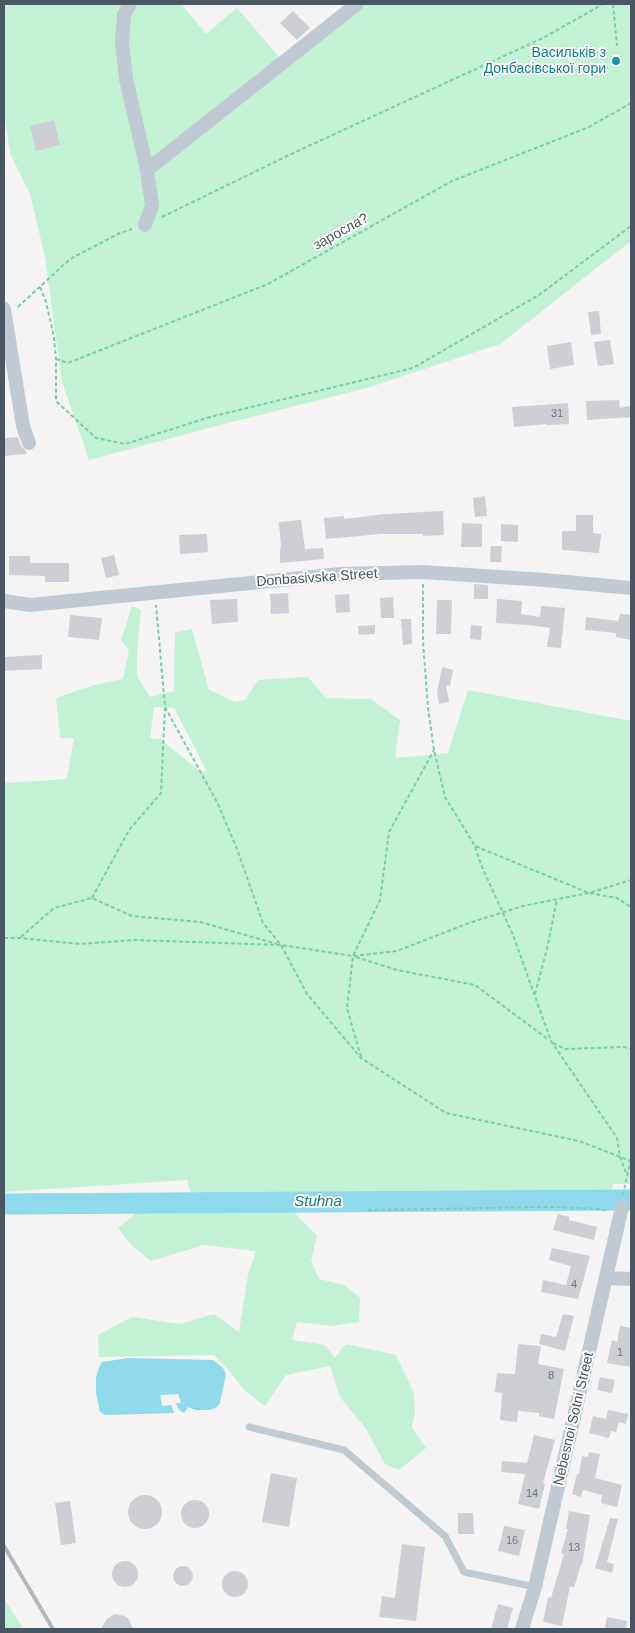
<!DOCTYPE html>
<meta charset="utf-8">
<style>
body{margin:0}
#map{position:relative;width:635px;height:1633px;overflow:hidden;background:#f5f3f3;font-family:Helvetica,sans-serif}
canvas{display:block}
.frame{position:absolute;inset:0;border:5px solid #4a5661;pointer-events:none}
</style>
<div id="map">
<canvas width="635" height="1633"></canvas>
<div class="frame"></div>
</div>
<script>
const ctx = document.querySelector('canvas').getContext('2d');
ctx.lineJoin = 'round';
function fillPath(path, color) {
  ctx.fillStyle = color;
  ctx.fill(path, 'evenodd');
}
function poly(rows) {
  const path = new Path2D();
  for (const r of rows) {
    if (r.length === 3) {
      path.moveTo(r[0] + r[2], r[1]);
      path.arc(r[0], r[1], r[2], 0, 2 * Math.PI);
      continue;
    }
    path.moveTo(r[0], r[1]);
    for (let i = 2; i < r.length; i += 2) path.lineTo(r[i], r[i + 1]);
  }
  return path;
}
function stroke(path, color, width, dash) {
  ctx.strokeStyle = color;
  ctx.lineWidth = width;
  ctx.lineCap = dash ? 'butt' : 'round';
  ctx.setLineDash(dash || []);
  ctx.stroke(path);
}
function label(font, color, halo, rows, align = 'center') {
  ctx.font = font + ' Helvetica,sans-serif';
  ctx.lineWidth = 4;
  ctx.setLineDash([]);
  ctx.textBaseline = 'middle';
  ctx.strokeStyle = halo;
  ctx.fillStyle = color;
  for (const [text, x, y, turn = 0] of rows) {
    ctx.save();
    ctx.translate(x, y);
    ctx.rotate((+turn || 0) * Math.PI / 180);
    ctx.textAlign = isNaN(turn) ? turn : align;
    if (halo) ctx.strokeText(text, 0, 0);
    ctx.fillText(text, 0, 0);
    ctx.restore();
  }
}
fillPath(poly([
 [4,4,181,4,206,34,237,8,279,57,347,4,631,4,631,241,500,344,367,388,224,424,89,460,62,382,45,257,30,194,10,153,4,111],
 [132,606,141,610,137,653,137,676,150,697,174,691,175,633,192,629,209,690,235,702,245,700,258,680,308,677,326,698,371,699,400,720,395,758,448,753,468,690,631,721,631,1184,613,1184,611,1195,455,1191,191,1195,187,1180,4,1192,4,781,7,783,67,779,74,738,60,738,56,698,94,685,123,679,129,650,121,640],
 [154,707,174,708,207,771,201,772,160,739,150,738],
 [140,1210,292,1210,317,1236,311,1261,319,1279,344,1285,360,1298,359,1322,331,1326,297,1322,292,1340,325,1345,335,1358,346,1344,396,1355,414,1393,415,1412,412,1428,426,1448,399,1470,385,1464,366,1429,340,1397,330,1366,286,1375,265,1406,245,1391,231,1373,214,1355,99,1357,98,1335,132,1317,180,1324,214,1314,239,1332,248,1275,256,1251,204,1245,151,1261,132,1246,118,1228],
 [4,1598,23,1629,4,1629]
]), '#c3f1d5');
fillPath(poly([
 [128,1358,213,1360,223,1368,226,1374,220,1403,216,1408,209,1410,196,1410,188,1407,184,1413,179,1410,176,1403,181,1403,178,1394,160,1395,162,1406,171,1405,174,1413,105,1415,100,1412,96,1393,96,1378,99,1367,102,1362]
]), '#90daee');
stroke(poly([
 [4,1204,631,1200]
]), '#90daee', 21);
fillPath(poly([
 [293,11,310,28,297,40,280,23],
 [54,120,60,145,36,151,30,126],
 [599,311,601,334,591,335,588,312],
 [610,340,614,364,598,366,594,342],
 [571,342,574,365,550,369,547,346],
 [619,400,620,408,631,406,631,417,587,420,586,401],
 [568,403,569,424,547,425,546,424,514,427,512,407],
 [18,437,21,446,26,451,27,454,4,456,4,438],
 [485,496,487,516,475,517,473,498],
 [443,511,444,535,423,536,423,534,381,534,326,539,324,518,344,516,344,519,385,514],
 [576,515,593,515,593,533,601,534,599,553,562,550,562,531,576,531],
 [301,520,305,549,323,548,324,559,280,563,280,548,281,548,279,522],
 [462,523,482,524,482,547,461,547],
 [501,524,518,525,518,542,501,541],
 [207,534,208,552,180,554,179,535],
 [491,546,502,546,501,562,490,562],
 [114,555,119,575,106,578,101,558],
 [9,556,30,556,30,563,69,563,69,582,45,582,45,576,9,575],
 [474,584,488,585,488,599,474,599],
 [288,593,289,613,271,614,270,594],
 [349,594,350,612,336,613,335,595],
 [393,597,394,618,381,618,380,598],
 [237,599,238,622,212,624,210,600],
 [497,599,522,601,521,614,540,617,541,606,565,608,561,648,547,647,550,628,529,625,496,623],
 [437,600,452,600,451,634,436,634],
 [620,614,631,615,631,640,616,637,616,633,585,630,586,617,618,621],
 [70,615,102,618,99,640,68,637],
 [401,619,411,619,412,644,403,645],
 [375,625,375,634,359,635,358,626],
 [471,625,482,626,481,640,470,639],
 [42,655,42,669,4,671,4,657],
 [442,667,453,670,450,686,446,685,449,702,439,704,437,693],
 [558,1214,569,1217,569,1220,597,1227,594,1240,553,1230],
 [552,1248,590,1256,578,1299,541,1292,543,1280,566,1285,571,1266,549,1260],
 [563,1314,574,1316,565,1351,539,1344,541,1334,556,1337],
 [620,1326,631,1328,631,1367,607,1363,612,1340,617,1342],
 [518,1344,541,1346,538,1364,564,1369,554,1419,539,1416,539,1413,518,1411,517,1422,500,1420,502,1393,495,1392,497,1373,515,1374],
 [600,1377,615,1380,612,1393,597,1390],
 [608,1410,628,1414,626,1424,619,1422,616,1432,611,1431,609,1438,589,1433,593,1416,606,1419],
 [534,1435,555,1440,543,1483,545,1484,539,1509,518,1504,525,1474,501,1472,502,1461,527,1463],
 [589,1452,600,1454,595,1478,622,1485,617,1507,601,1503,602,1495,583,1490,581,1497,572,1494,577,1474,579,1474,582,1456,588,1457],
 [271,1473,297,1478,289,1527,262,1522],
 [145,1512,17],
 [195,1514,14],
 [70,1501,76,1543,61,1545,55,1503],
 [569,1511,590,1515,582,1565,581,1564,574,1588,570,1586,562,1626,543,1622,548,1597,551,1598,564,1554,561,1553,568,1529,566,1529],
 [458,1513,473,1513,474,1534,458,1534],
 [610,1518,618,1519,607,1562,614,1564,612,1573,595,1568],
 [504,1526,525,1530,519,1556,498,1551],
 [402,1544,425,1547,416,1621,379,1617,382,1596,395,1598],
 [125,1574,13],
 [183,1576,10],
 [235,1584,13],
 [498,1604,513,1608,507,1629,491,1629],
 [115,1614,124,1616,128,1618,133,1629,101,1629,107,1619],
 [607,1617,627,1621,626,1629,605,1629]
]), '#cdcfd5');
stroke(poly([
 [613,4,617,46],
 [162,217,287,156,543,38,603,4],
 [40,287,46,302,54,337,56,359,56,401,96,438,125,444,210,417,413,368,539,295,631,226],
 [18,307,70,259,120,233,132,229],
 [56,359,68,363,268,284,452,181,589,127,631,103],
 [423,584,423,641,428,708,434,750,445,797,475,846,589,893,617,898,631,907],
 [165,707,218,804,237,849,263,923,281,945,307,994,361,1058,446,1113,579,1141,631,1161],
 [475,847,482,867,513,935,551,1041,617,1138,620,1157,627,1175],
 [92,898,129,830,161,793,165,707,156,605],
 [21,937,54,908,92,898,132,916,200,922,277,944],
 [4,938,20,938,80,944,134,940,281,945,353,956,397,951,469,923,523,906,589,893,631,880],
 [356,957,397,970,475,985,549,1040],
 [535,994,547,949,557,899],
 [553,1043,565,1049,624,1047,631,1049],
 [361,1057,347,1008,353,956,380,900,389,832,434,750],
 [623,1195,631,1158],
 [368,1210,550,1207,598,1209,608,1211]
]), '#7ad0a6', 2, [4, 2.5]);
stroke(poly([
 [249,1427,344,1450,445,1536,464,1572,535,1587]
]), '#c1cad2', 7);
stroke(poly([
 [130,4,124,15,122,42,126,79,147,170],
 [145,225,152,206,147,170,357,4],
 [4,309,23,426,29,443],
 [4,601,30,605,341,574,423,572,545,580,631,588],
 [606,1278,631,1279],
 [522,1629,535,1587,622,1207]
]), '#c1cad2', 14);
stroke(poly([
 [4,1546,53,1629]
]), '#b5b8bd', 4);
for (const [x, y, r, color] of [
 [616,61,5,"#0f9aa8"]
]) {
  const dot = new Path2D();
  dot.arc(x, y, r, 0, 2 * Math.PI);
  ctx.fillStyle = color;
  ctx.fill(dot);
  stroke(dot, '#fff', 2);
}
label('11px', '#6b747e', null, [
 ["31",557,414],
 ["4",574,1285],
 ["1",620,1353],
 ["8",551,1376],
 ["14",532,1494],
 ["16",512,1541],
 ["13",574,1548]
]);
label('14px', '#0d838f', '#fff', [
 ["Васильків з",606,53],
 ["Донбасівської гори",606,69]
], 'right');
label('14px', '#4a5661', '#fff', [
 ["заросла?",341,232,-29],
 ["Donbasivska Street",317,578,-4],
 ["Nebesnoi Sotni Street",574,1419,-77]
]);
label('italic 15px', '#0c7c9b', '#fff', [
 ["Stuhna",318,1202]
]);
</script>
